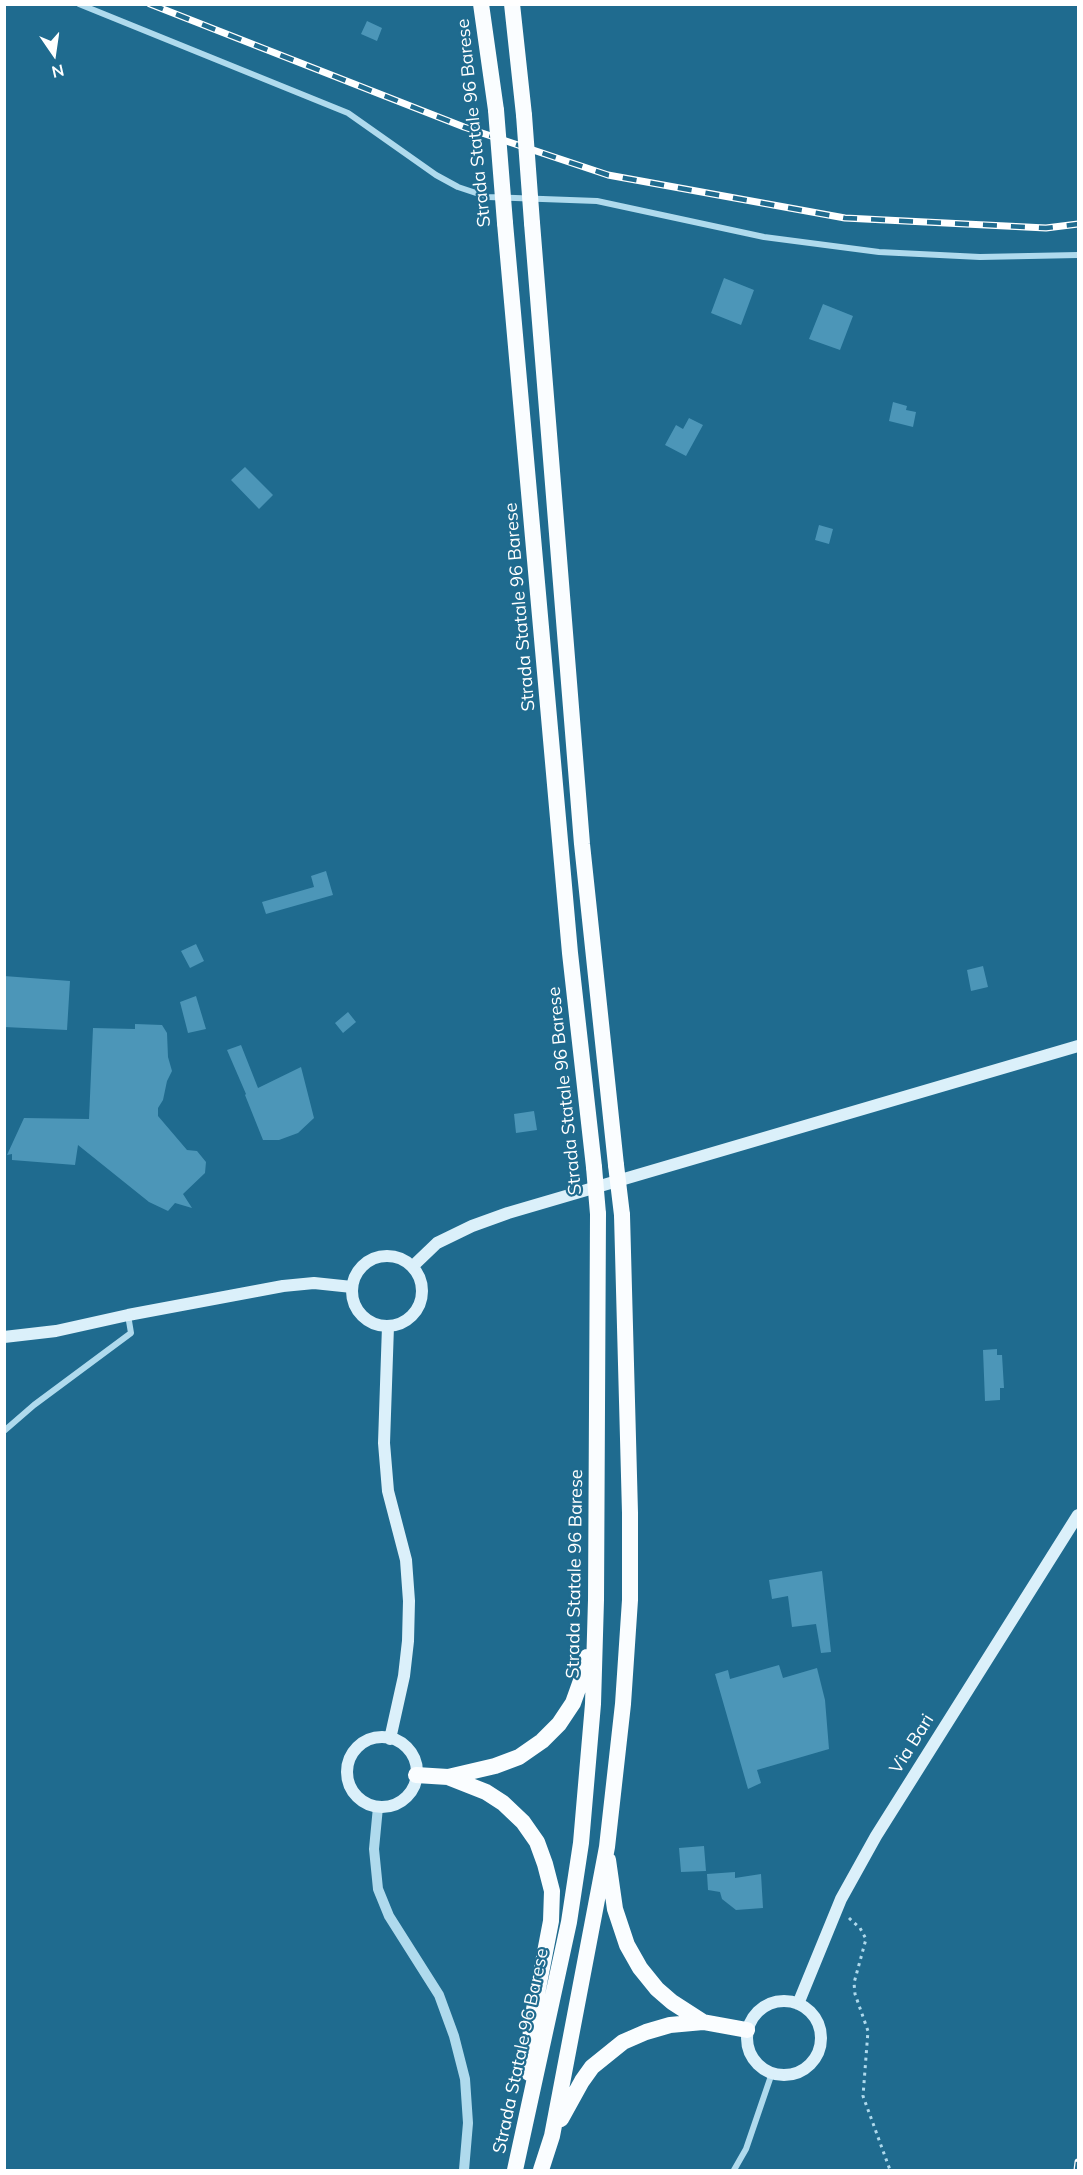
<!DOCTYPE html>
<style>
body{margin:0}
#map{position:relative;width:1083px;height:2175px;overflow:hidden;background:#1f6b8f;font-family:Mulish,sans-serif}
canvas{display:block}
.frame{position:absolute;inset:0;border:6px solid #fff;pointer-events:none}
.north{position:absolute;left:24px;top:24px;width:60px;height:60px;-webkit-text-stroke:4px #1f6b8f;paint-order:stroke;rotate:167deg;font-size:16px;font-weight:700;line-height:24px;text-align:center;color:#fff}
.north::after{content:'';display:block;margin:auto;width:21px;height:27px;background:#fff;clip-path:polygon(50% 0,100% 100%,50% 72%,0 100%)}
</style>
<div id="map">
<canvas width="1083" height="2175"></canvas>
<div class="frame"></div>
<div class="north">N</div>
</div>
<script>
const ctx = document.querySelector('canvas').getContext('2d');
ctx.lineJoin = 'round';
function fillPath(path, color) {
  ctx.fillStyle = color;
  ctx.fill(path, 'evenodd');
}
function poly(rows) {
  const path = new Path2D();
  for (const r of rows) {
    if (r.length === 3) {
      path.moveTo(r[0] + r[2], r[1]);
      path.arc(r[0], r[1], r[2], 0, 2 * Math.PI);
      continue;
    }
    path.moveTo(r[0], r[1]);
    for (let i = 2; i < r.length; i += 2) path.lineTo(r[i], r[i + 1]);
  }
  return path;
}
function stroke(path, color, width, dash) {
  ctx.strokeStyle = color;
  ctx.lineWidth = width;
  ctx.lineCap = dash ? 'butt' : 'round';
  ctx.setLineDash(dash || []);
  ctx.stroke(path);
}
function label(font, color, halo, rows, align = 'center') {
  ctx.font = font + ' Mulish,sans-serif';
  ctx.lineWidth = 4.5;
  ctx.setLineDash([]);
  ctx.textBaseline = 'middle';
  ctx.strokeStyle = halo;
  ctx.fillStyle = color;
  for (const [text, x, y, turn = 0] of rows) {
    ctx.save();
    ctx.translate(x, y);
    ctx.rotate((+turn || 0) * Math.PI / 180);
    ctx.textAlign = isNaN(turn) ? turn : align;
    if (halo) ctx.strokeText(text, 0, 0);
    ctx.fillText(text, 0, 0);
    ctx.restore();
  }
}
fillPath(poly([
 [367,21,382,28,377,41,361,34],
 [724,278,754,290,741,325,711,313],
 [823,304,853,316,840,350,809,339],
 [893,402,907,406,906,410,916,412,913,427,889,421],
 [689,418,703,425,686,456,665,445,676,425,683,429],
 [245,467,273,495,259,509,231,480],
 [819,525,833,529,829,544,815,540],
 [326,871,333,895,266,914,262,902,314,887,311,876],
 [196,944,204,961,190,968,181,951],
 [983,966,988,987,971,991,967,970],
 [4,976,70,981,67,1030,4,1027],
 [196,996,206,1029,188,1033,180,1002],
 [348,1012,356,1022,343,1033,335,1023],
 [135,1024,162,1025,167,1033,168,1057,172,1071,167,1081,163,1100,158,1108,158,1116,187,1150,197,1151,206,1162,205,1173,183,1194,192,1208,175,1203,168,1211,149,1202,78,1145,75,1165,12,1160,12,1154,7,1155,24,1118,89,1119,93,1028,135,1029],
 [241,1045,258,1088,301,1067,314,1118,298,1133,279,1140,263,1140,245,1095,246,1094,227,1050],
 [534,1111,537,1130,516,1133,514,1114],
 [997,1349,997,1355,1002,1355,1004,1388,1000,1388,1000,1400,985,1401,983,1350],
 [822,1571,831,1652,821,1653,816,1624,792,1627,788,1596,772,1599,769,1580],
 [779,1665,783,1678,817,1668,825,1700,829,1749,757,1770,761,1783,748,1789,715,1674,728,1670,730,1679],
 [704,1846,706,1871,681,1872,679,1848],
 [735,1872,735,1878,761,1874,763,1908,736,1910,722,1899,720,1892,708,1890,707,1874]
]), '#4c96b8');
stroke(poly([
 [849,1918,860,1928,866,1939,854,1983,855,1994,868,2031,863,2096,890,2170]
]), '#afdaed', 3, [3, 4.5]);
stroke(poly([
 [79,4,348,113,436,175,458,187,488,197,597,201,764,237,879,252,980,257,1078,255],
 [4,1431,34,1405,131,1333,128,1315],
 [734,2170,746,2149,772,2073]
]), '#afdaed', 6);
stroke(poly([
 [378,1807,374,1849,378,1889,389,1916,439,1995,454,2036,465,2079,468,2123,464,2170]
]), '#afdaed', 10);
stroke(poly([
 [387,1291,35],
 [413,1266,437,1243,472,1226,508,1213,1078,1046],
 [388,1326,384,1443,388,1491,406,1560,409,1601,408,1641,404,1676,390,1739],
 [4,1337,56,1331,128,1315,283,1286,314,1283,352,1287],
 [382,1772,35],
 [784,2038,37],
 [798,2004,841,1899,876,1836,1078,1515]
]), '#dbf0fa', 12);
stroke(poly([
 [481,4,496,110],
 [512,4,524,115],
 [505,223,570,953,594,1167],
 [532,223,582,844,616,1165],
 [416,1775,448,1777,486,1792,503,1803,523,1822,537,1842,545,1864,552,1891,551,1921,531,2025,529,2073],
 [448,1777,495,1766,519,1757,542,1741,559,1724,573,1703,583,1675,587,1657],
 [608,1860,615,1909,627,1945,640,1968,657,1989,672,2002,703,2022],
 [561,2119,582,2081,592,2067,623,2042,646,2032,670,2025,703,2022,747,2030],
 [515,2170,569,1922,581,1843,593,1704,596,1600,598,1214],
 [541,2170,552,2136,607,1847,623,1704,630,1600,630,1513,622,1215]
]), '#fafdff', 16);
const rail = poly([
 [150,4,464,127,608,175,845,218,1046,228,1078,224],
 [1077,2170,1078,2162]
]);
stroke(rail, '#fff', 7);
stroke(rail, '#1f6b8f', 4.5, [14]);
stroke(poly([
 [496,110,505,223],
 [524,115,532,223],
 [616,1165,622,1215],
 [594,1167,598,1214]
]), '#fafdff', 16);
label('18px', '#fff', '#1f6b8f', [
 ["Strada Statale 96 Barese",474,123,-96],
 ["Strada Statale 96 Barese",520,607,-95],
 ["Strada Statale 96 Barese",565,1091,-96],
 ["Strada Statale 96 Barese",575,1574,-89],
 ["Via Bari",912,1744,-58],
 ["Strada Statale 96 Barese",521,2051,-78]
]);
</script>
